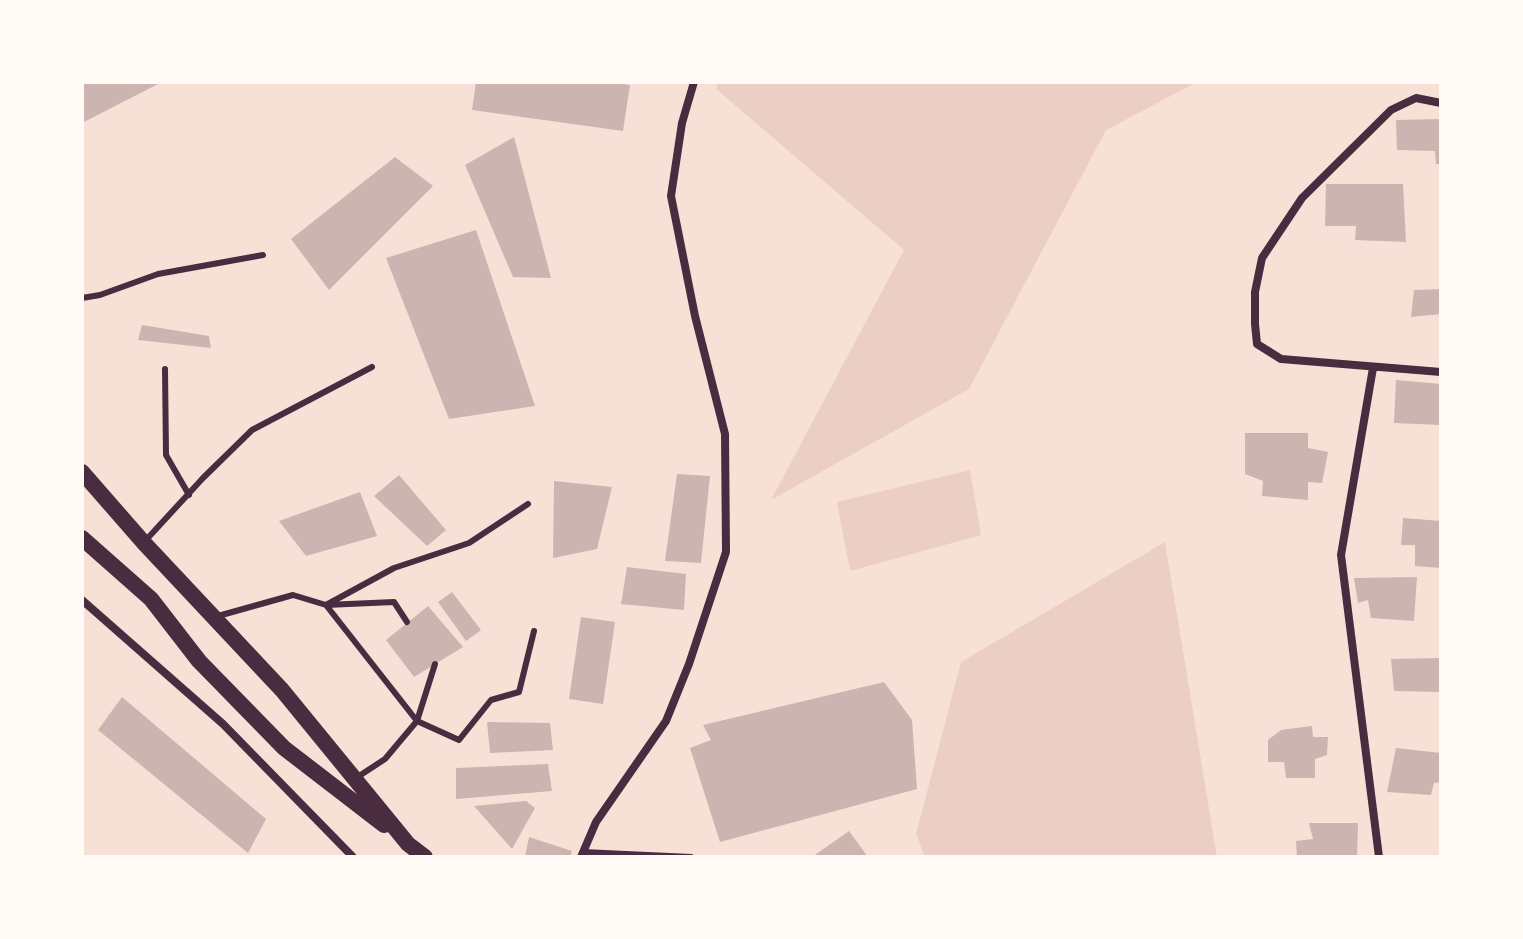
<!DOCTYPE html>
<style>
body{margin:0}
#map{position:relative;width:1523px;height:939px;overflow:hidden;background:#f7e1d7;font-family:Merriweather,serif}
canvas{display:block}
.frame{position:absolute;inset:0;border:84px solid #fffaf5;pointer-events:none}
</style>
<div id="map">
<canvas width="1523" height="939"></canvas>
<div class="frame"></div>
</div>
<script>
const ctx = document.querySelector('canvas').getContext('2d');
ctx.lineJoin = 'round';
function fillPath(path, color) {
  ctx.fillStyle = color;
  ctx.fill(path, 'evenodd');
}
function poly(rows) {
  const path = new Path2D();
  for (const r of rows) {
    path.moveTo(r[0], r[1]);
    for (let i = 2; i < r.length; i += 2) path.lineTo(r[i], r[i + 1]);
  }
  return path;
}
function stroke(path, color, width, dash) {
  ctx.strokeStyle = color;
  ctx.lineWidth = width;
  ctx.lineCap = dash ? 'butt' : 'round';
  ctx.setLineDash(dash || []);
  ctx.stroke(path);
}
fillPath(poly([
 [718,82,1197,82,1106,130,969,389,771,500,904,250,716,89],
 [970,470,981,535,850,571,837,502],
 [1165,542,1217,857,925,857,916,834,961,662]
]), '#ebcfc5');
fillPath(poly([
 [82,82,162,82,82,123],
 [476,82,608,82,630,85,623,131,472,110],
 [1441,119,1441,164,1436,164,1435,151,1397,150,1396,120],
 [514,137,551,278,513,277,465,165],
 [395,157,433,186,329,290,291,239],
 [1326,184,1403,184,1406,242,1355,240,1356,226,1325,226],
 [476,230,535,406,449,419,386,258],
 [1441,289,1441,314,1411,317,1414,290],
 [142,325,209,336,211,348,138,340],
 [1396,380,1441,384,1441,425,1394,423],
 [1245,433,1308,433,1308,448,1328,452,1322,483,1308,482,1308,500,1262,496,1263,481,1245,474],
 [677,474,710,476,701,563,665,561],
 [399,475,446,530,427,546,374,496],
 [554,481,612,487,597,549,553,558],
 [360,492,377,536,306,556,279,521],
 [1403,518,1441,521,1441,568,1415,566,1415,545,1401,545],
 [627,567,686,574,684,610,621,604],
 [1417,577,1414,621,1371,618,1368,600,1358,603,1354,578],
 [452,592,481,630,466,641,438,602],
 [428,606,463,647,414,677,386,640],
 [581,617,615,622,603,704,569,699],
 [1441,658,1439,692,1394,691,1391,659],
 [884,682,912,720,917,789,720,842,690,748,711,740,703,725],
 [122,697,266,819,248,853,98,730],
 [487,722,550,723,553,750,490,753],
 [1312,726,1313,737,1328,737,1327,755,1315,759,1315,778,1286,778,1284,762,1268,762,1268,740,1281,730],
 [1396,748,1441,753,1441,782,1434,783,1431,795,1387,792],
 [548,764,552,791,456,799,456,768],
 [526,801,535,808,512,849,474,806],
 [1309,823,1358,823,1357,857,1297,857,1296,841,1313,839],
 [849,831,868,857,812,857],
 [529,837,572,851,570,857,525,857]
]), '#ccb4b1');
stroke(poly([
 [82,298,100,295,158,274,263,255],
 [165,369,166,455,189,495],
 [528,504,469,543,394,568,326,605,417,721,459,740,491,700,519,692,534,631],
 [146,540,203,478,252,430,372,367],
 [218,616,293,595,326,605,394,602,407,622],
 [356,778,385,759,417,721,435,664],
 [583,852,691,857]
]), '#4a2c40', 6);
stroke(poly([
 [1441,103,1416,98,1391,110,1302,198,1262,258,1255,292,1255,324,1257,344,1281,359,1441,372],
 [1373,368,1341,555,1379,857],
 [82,600,223,724,353,857],
 [581,857,596,822,666,721,689,664,726,552,725,434,695,316,671,196,682,123,694,82]
]), '#4a2c40', 8);
stroke(poly([
 [82,472,144,543,282,690,408,844,425,857],
 [82,538,151,599,199,661,284,748,384,825]
]), '#4a2c40', 16);
</script>
